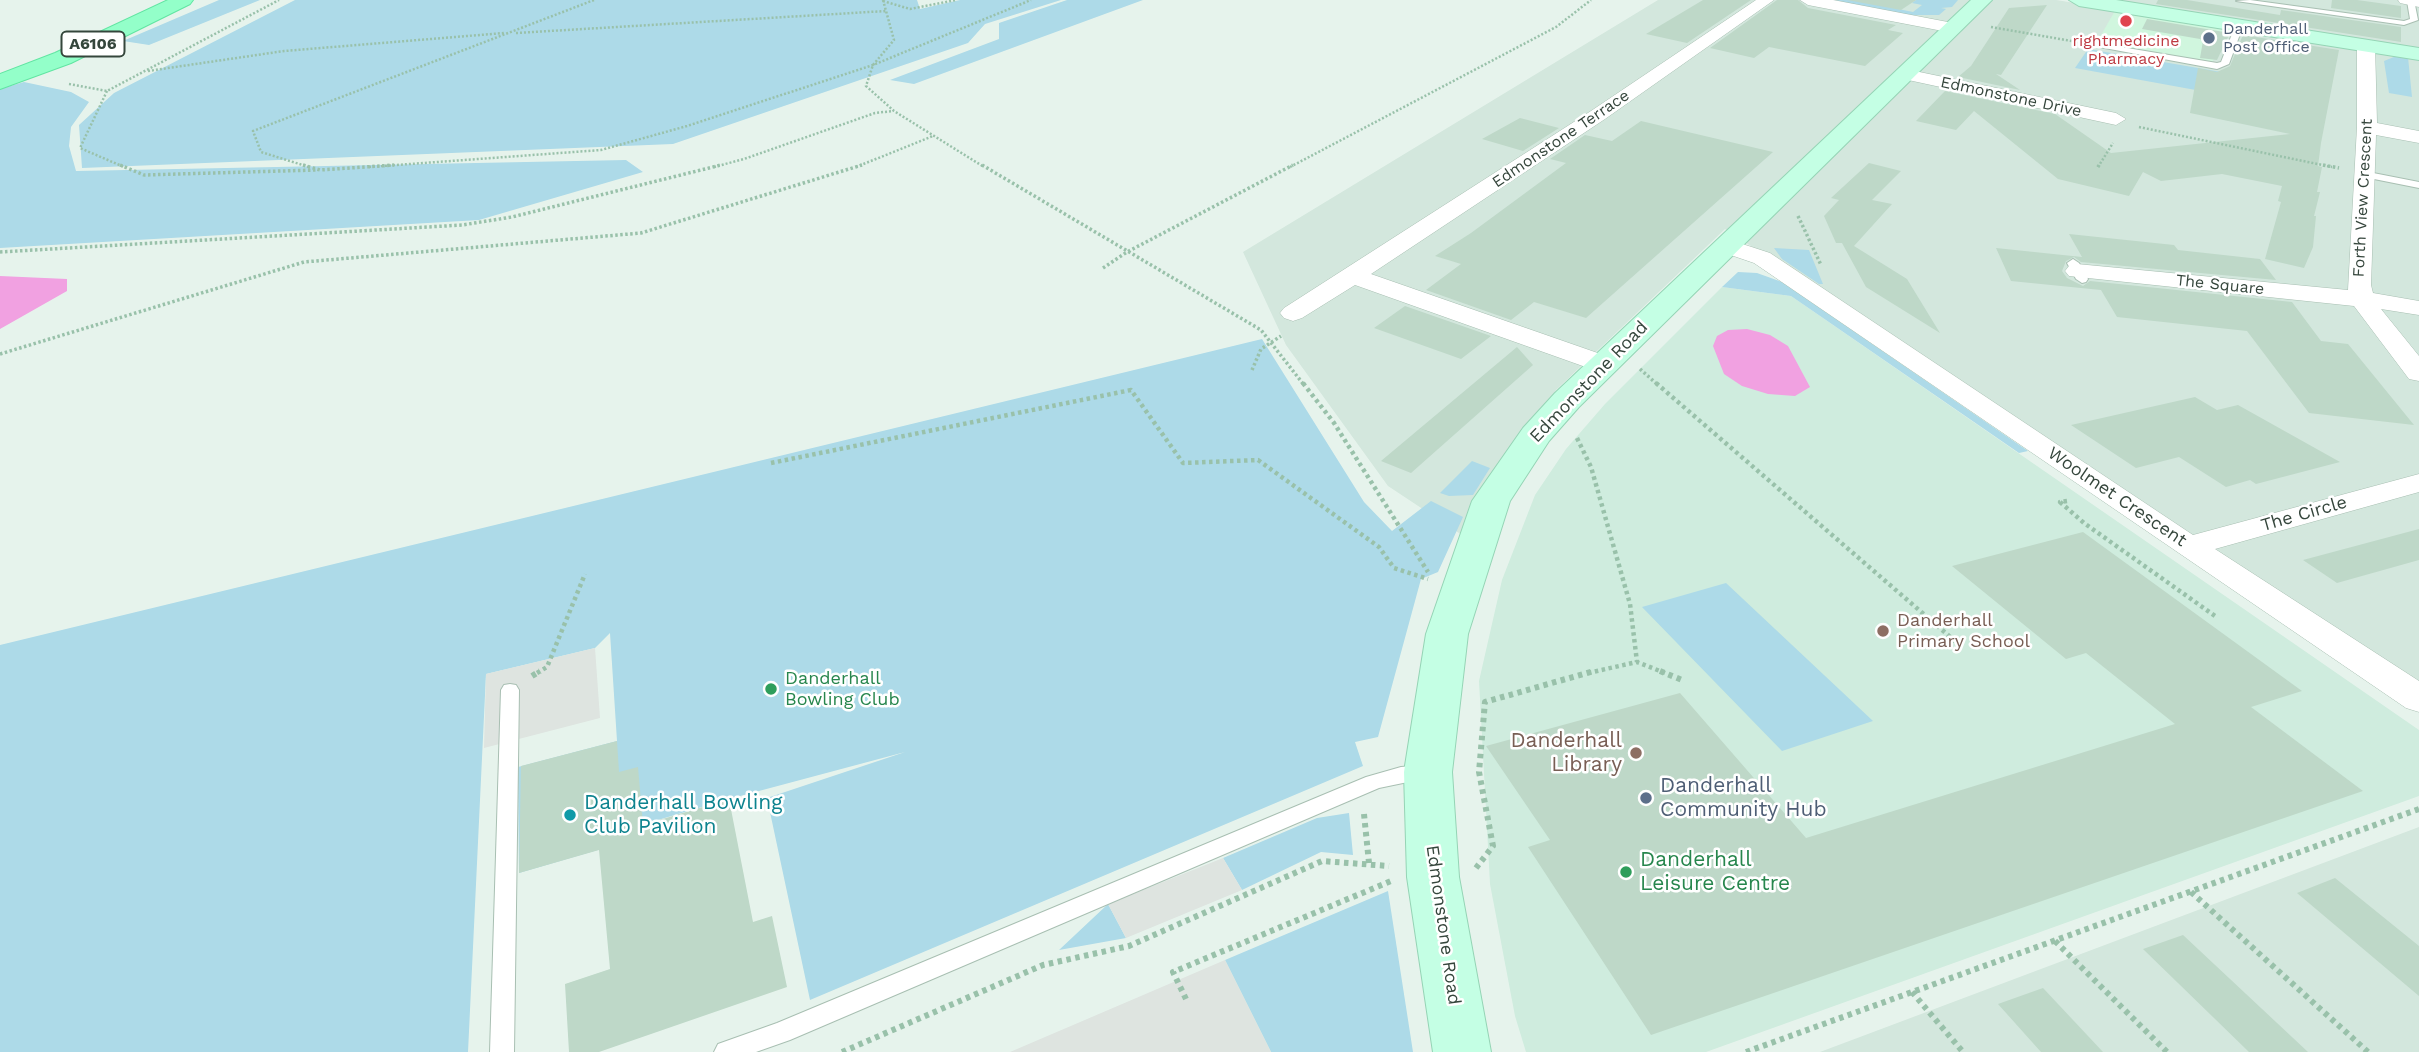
<!DOCTYPE html>
<style>
body{margin:0}
canvas{display:block;background:#e6f3ec}
</style>
<canvas width="2419" height="1052"></canvas>
<script>
const ctx = document.querySelector('canvas').getContext('2d');
ctx.lineJoin = 'round';
function fillPath(path, color) {
  ctx.fillStyle = color;
  ctx.fill(path, 'evenodd');
}
function poly(rows) {
  const path = new Path2D();
  for (const r of rows) {
    path.moveTo(r[0], r[1]);
    for (let i = 2; i < r.length; i += 2) path.lineTo(r[i], r[i + 1]);
  }
  return path;
}
function stroke(path, color, width, dash) {
  ctx.strokeStyle = color;
  ctx.lineWidth = width;
  ctx.lineCap = dash ? 'butt' : 'round';
  ctx.setLineDash(dash || []);
  ctx.stroke(path);
}
function label(font, color, halo, rows, align = 'center') {
  ctx.font = font + ' "Work Sans",sans-serif';
  ctx.lineWidth = 5;
  ctx.setLineDash([]);
  ctx.textBaseline = 'middle';
  ctx.strokeStyle = halo;
  ctx.fillStyle = color;
  for (const [text, x, y, turn = 0] of rows) {
    ctx.save();
    ctx.translate(x, y);
    ctx.rotate((+turn || 0) * Math.PI / 180);
    ctx.textAlign = isNaN(turn) ? turn : align;
    if (halo) ctx.strokeText(text, 0, 0);
    ctx.fillText(text, 0, 0);
    ctx.restore();
  }
}
fillPath(poly([
 [1658,0,2056,0,2419,58,2419,685,1725,229,1556,390,1465,537,1388,486,1286,345,1243,252],
 [2100,0,2419,0,2419,51],
 [2419,827,2419,1052,1820,1052]
]), '#d3e7dd');
fillPath(poly([
 [2116,9,2229,27,2212,63,2097,42]
]), '#d0f6de');
fillPath(poly([
 [1722,287,1791,296,2419,730,2419,796,1706,1052,1526,1052,1515,1016,1490,884,1479,681,1502,580,1535,495,1566,449,1605,404]
]), '#cfecde');
fillPath(poly([
 [219,0,260,0,149,45,123,41],
 [295,0,917,0,920,9,960,0,1061,0,985,24,968,43,673,144,82,168,79,125,114,93],
 [1067,0,1143,0,914,84,890,80,999,39,999,23],
 [1830,0,1854,0,1913,12,1922,5,1912,3,1916,0,1958,0,1952,7,1941,8,1946,9,1939,15,1908,15],
 [2088,49,2227,73,2223,95,2075,68],
 [2394,57,2408,57,2412,97,2389,93,2384,61],
 [24,82,71,92,89,102,71,127,69,146,76,171,626,160,643,172,479,220,0,248,0,89],
 [1774,248,1809,250,1823,284,1819,284,1782,259],
 [1738,272,1757,273,1782,282,2028,451,2019,453,1791,296,1722,287],
 [1262,339,1364,502,1392,531,1431,501,1463,517,1438,572,1421,579,1378,737,1355,742,1363,766,810,1000,767,798,905,752,729,799,624,830,625,842,519,873,518,767,617,741,610,633,595,648,486,674,468,1052,0,1052,0,645],
 [1472,461,1490,468,1473,495,1449,496,1440,493],
 [1726,583,1873,721,1782,751,1642,607],
 [1349,813,1353,855,1321,852,1242,890,1223,858,1317,818],
 [1388,891,1413,1052,1271,1052,1225,960],
 [1108,904,1126,938,1059,950]
]), '#addae8');
fillPath(poly([
 [595,648,600,718,484,748,486,674],
 [1223,858,1242,890,1126,938,1108,904],
 [1225,960,1271,1052,1010,1052]
]), '#dee4e0');
fillPath(poly([
 [0,276,67,279,67,291,0,329],
 [1747,329,1770,335,1788,346,1810,387,1795,396,1768,394,1742,386,1724,374,1713,346,1717,336,1728,330]
]), '#f1a1e1');
fillPath(poly([
 [1703,0,1751,0,1687,43,1646,34],
 [1777,0,1798,0,1808,8,1896,25,1888,30,1903,33,1865,66,1769,47,1754,58,1710,48],
 [1847,0,1916,0,1901,10],
 [2158,0,2187,0,2280,15,2281,10,2401,27,2401,42,2156,4],
 [2332,0,2357,0,2401,6,2401,18,2331,8],
 [2047,5,2001,75,1996,74,2020,90,1958,77,1971,66,2009,8],
 [2147,19,2230,33,2217,60,2200,58,2203,41,2200,39,2142,29],
 [2243,35,2339,50,2321,143,2318,166,2322,167,2317,192,2320,192,2314,216,2316,216,2313,247,2304,268,2265,259,2281,202,2278,201,2282,186,2222,174,2161,181,2143,172,2129,196,2058,179,1974,111,1956,130,1916,121,1945,91,2055,114,2111,153,2290,134,2190,113,2198,68,2217,72,2230,66],
 [1520,118,1559,128,1523,151,1482,139],
 [1641,121,1773,152,1586,318,1534,302,1511,320,1426,290,1461,264,1435,256,1471,233,1566,163,1550,159,1585,135,1612,141],
 [1869,163,1901,171,1872,200,1892,204,1854,246,1907,279,1940,333,1866,287,1842,243,1836,243,1824,216,1839,200,1831,198],
 [2069,234,2174,245,2178,250,2260,259,2276,280,2081,262,2074,257,2066,261,2062,271,2067,278,2083,286,2090,281,2292,302,2321,341,2348,344,2414,425,2309,413,2247,331,2117,317,2101,290,2011,281,1996,248,2082,257],
 [1405,306,1491,336,1461,359,1374,328],
 [1517,347,1533,365,1411,473,1381,461],
 [2195,397,2217,410,2238,405,2340,462,2256,484,2250,480,2226,487,2179,457,2136,468,2071,425],
 [2419,529,2419,560,2337,583,2303,560],
 [2083,532,2302,691,2251,707,2363,791,1651,1035,1528,847,1550,840,1486,746,1680,693,1806,838,2175,724,2086,653,2066,659,1952,566],
 [617,741,619,772,638,767,643,825,729,799,753,922,772,916,787,987,599,1052,569,1052,565,984,610,969,599,850,519,873,521,766],
 [2335,878,2419,946,2419,996,2297,893],
 [2183,935,2308,1052,2249,1052,2143,949],
 [2043,988,2103,1052,2041,1052,1998,1004]
]), '#bed8c8');
const lane = poly([
 [2250,0,2404,21,2410,19,2407,1,2414,0,2418,20,2404,25,2236,1,2250,0],
 [2236,24,2243,26,2229,64,2217,69,2099,47,2103,44,2217,63,2221,62,2236,24],
 [2363,171,2419,182,2419,188,2359,176,2359,172,2363,171],
 [2073,259,2079,263,2088,279,2086,282,2082,283,2076,279,2067,263,2073,259],
 [510,684,516,685,519,690,514,1052,490,1052,501,690,504,685,510,684],
 [1425,765,1432,767,1435,772,1432,777,1379,788,790,1040,756,1052,714,1052,718,1044,777,1023,1366,777,1401,767,1425,765]
]);
const street = poly([
 [1756,0,1774,0,1605,119,1371,274,1612,358,1616,364,1612,370,1603,372,1594,370,1355,285,1302,318,1293,321,1284,318,1280,313,1284,308,1591,111,1756,0],
 [1800,0,1833,0,1953,23,1961,28,1953,33,1808,5,1800,0],
 [2398,0,2419,0,2419,7,2400,3,2398,0],
 [2366,40,2375,45,2377,123,2419,131,2419,143,2376,135,2371,285,2373,293,2419,301,2419,315,2381,309,2419,356,2419,381,2409,379,2354,306,2069,276,2065,271,2069,266,2077,264,2348,290,2357,127,2357,45,2366,40],
 [1905,69,2116,113,2126,119,2116,125,1899,78,1896,74,1905,69],
 [1727,239,1770,253,2193,535,2419,474,2419,492,2215,549,2419,681,2419,712,2406,708,1754,263,1719,251,1715,246,1719,241,1727,239]
]);
const secondary = poly([
 [1971,0,1992,0,1579,407,1549,441,1510,501,1468,634,1452,772,1459,877,1491,1052,1433,1052,1407,877,1404,772,1426,634,1472,501,1523,428,1555,393,1971,0],
 [2069,0,2116,0,2419,48,2419,60,2079,6,2069,0]
]);
const primary = poly([
 [168,0,193,0,190,4,71,63,0,89,0,74,55,53,168,0]
]);
stroke(lane, '#a8bfb2', 2);
stroke(street, '#a8bfb2', 1);
stroke(secondary, '#95d4b5', 2);
stroke(primary, '#61e5a2', 2);
stroke(poly([
 [883,0,894,40,873,65,866,86,894,111,984,167],
 [883,1,910,9,956,0],
 [1991,27,2083,43],
 [516,33,886,11],
 [148,71,284,51,504,33],
 [69,84,107,91,279,0],
 [107,91,80,148,124,167],
 [2139,127,2332,167],
 [309,167,261,152,253,131,594,0],
 [369,167,601,150,687,126,873,65,1031,0],
 [714,167,744,159,875,113,893,111],
 [856,167,933,136],
 [1290,167,1556,27,1591,0],
 [2098,167,2113,143]
]), '#99c1aa', 2.5, [2, 2]);
stroke(poly([
 [120,165,144,175,316,170],
 [303,165,320,170,394,165],
 [982,165,1261,330,1304,385],
 [2323,165,2339,168],
 [2098,167,2099,165],
 [1798,216,1821,265],
 [0,252,462,225,512,217,721,165],
 [1103,268,1127,252,1293,165],
 [0,354,304,262,641,233,862,165],
 [1640,369,1658,385],
 [1252,370,1261,349,1281,336]
]), '#99c1aa', 3.5, [2.5, 2.5]);
stroke(poly([
 [1303,383,1334,423,1428,572],
 [1656,383,1963,648],
 [1577,438,1591,467,1630,604,1637,662],
 [771,463,1131,390,1183,463,1258,460,1379,547,1394,568,1428,579],
 [2067,501,2060,502,2084,523,2215,616],
 [537,673,547,667,585,574],
 [1588,673,1637,662,1665,673]
]), '#99c1aa', 4.5, [3.5, 3.5]);
stroke(poly([
 [1660,671,1682,680],
 [532,676,540,671],
 [1364,814,1369,863],
 [1476,868,1493,846,1479,772,1485,702,1594,671],
 [2191,892,2368,1052],
 [2055,941,2167,1052],
 [1912,992,1963,1052],
 [1186,999,1173,972,1391,881],
 [842,1052,1043,965,1129,946,1322,861,1389,866],
 [1746,1052,2419,809]
]), '#99c1aa', 6, [4.5, 4.5]);
fillPath(lane, '#fff');
fillPath(street, '#fff');
fillPath(secondary, '#c4ffe4');
fillPath(primary, '#93ffc9');
for (const [x, y, r, color] of [
 [2126,21,7,"#e0444e"],
 [2209,38,7,"#5c6f8a"],
 [1883,631,7,"#8d6e63"],
 [771,689,7,"#2e9e5b"],
 [1636,753,7,"#8d6e63"],
 [1646,798,7,"#5c6f8a"],
 [570,815,7,"#0f9aa8"],
 [1626,872,7,"#2e9e5b"]
]) {
  const dot = new Path2D();
  dot.arc(x, y, r, 0, 2 * Math.PI);
  ctx.fillStyle = color;
  ctx.fill(dot);
  stroke(dot, '#fff', 2.5);
}
label('16px', '#4e5e75', '#fff', [
 ["Danderhall",2223,29],
 ["Post Office",2223,47]
], 'left');
label('16px', '#be3a42', '#fff', [
 ["rightmedicine",2126,41],
 ["Pharmacy",2126,59]
]);
for (const [x, y, w] of [
 [93,44,63]
]) {
  const box = new Path2D();
  box.roundRect(x - w / 2, y - 12.5, w, 25, 5);
  ctx.fillStyle = '#fff';
  ctx.fill(box);
  stroke(box, '#35463c', 2);
}
label('bold 16px', '#35463c', null, [
 ["A6106",93,44]
]);
label('16px', '#35463c', '#fff', [
 ["Edmonstone Drive",2011,97,12],
 ["Edmonstone Terrace",1561,139,-34],
 ["Forth View Crescent",2363,198,-87],
 ["The Square",2220,285,6]
]);
label('18px', '#35463c', '#fff', [
 ["Edmonstone Road",1589,382,-46],
 ["Woolmet Crescent",2117,497,34],
 ["The Circle",2304,514,-16],
 ["Edmonstone Road",1443,925,82]
]);
label('18px', '#785e54', '#fff', [
 ["Danderhall",1897,621],
 ["Primary School",1897,642]
], 'left');
label('18px', '#27864d', '#fff', [
 ["Danderhall",785,679],
 ["Bowling Club",785,700]
], 'left');
label('21px', '#785e54', '#fff', [
 ["Danderhall",1622,741],
 ["Library",1622,765]
], 'right');
label('21px', '#4e5e75', '#fff', [
 ["Danderhall",1660,786],
 ["Community Hub",1660,810]
], 'left');
label('21px', '#0d838f', '#fff', [
 ["Danderhall Bowling",584,803],
 ["Club Pavilion",584,827]
], 'left');
label('21px', '#27864d', '#fff', [
 ["Danderhall",1640,860],
 ["Leisure Centre",1640,884]
], 'left');
</script>
